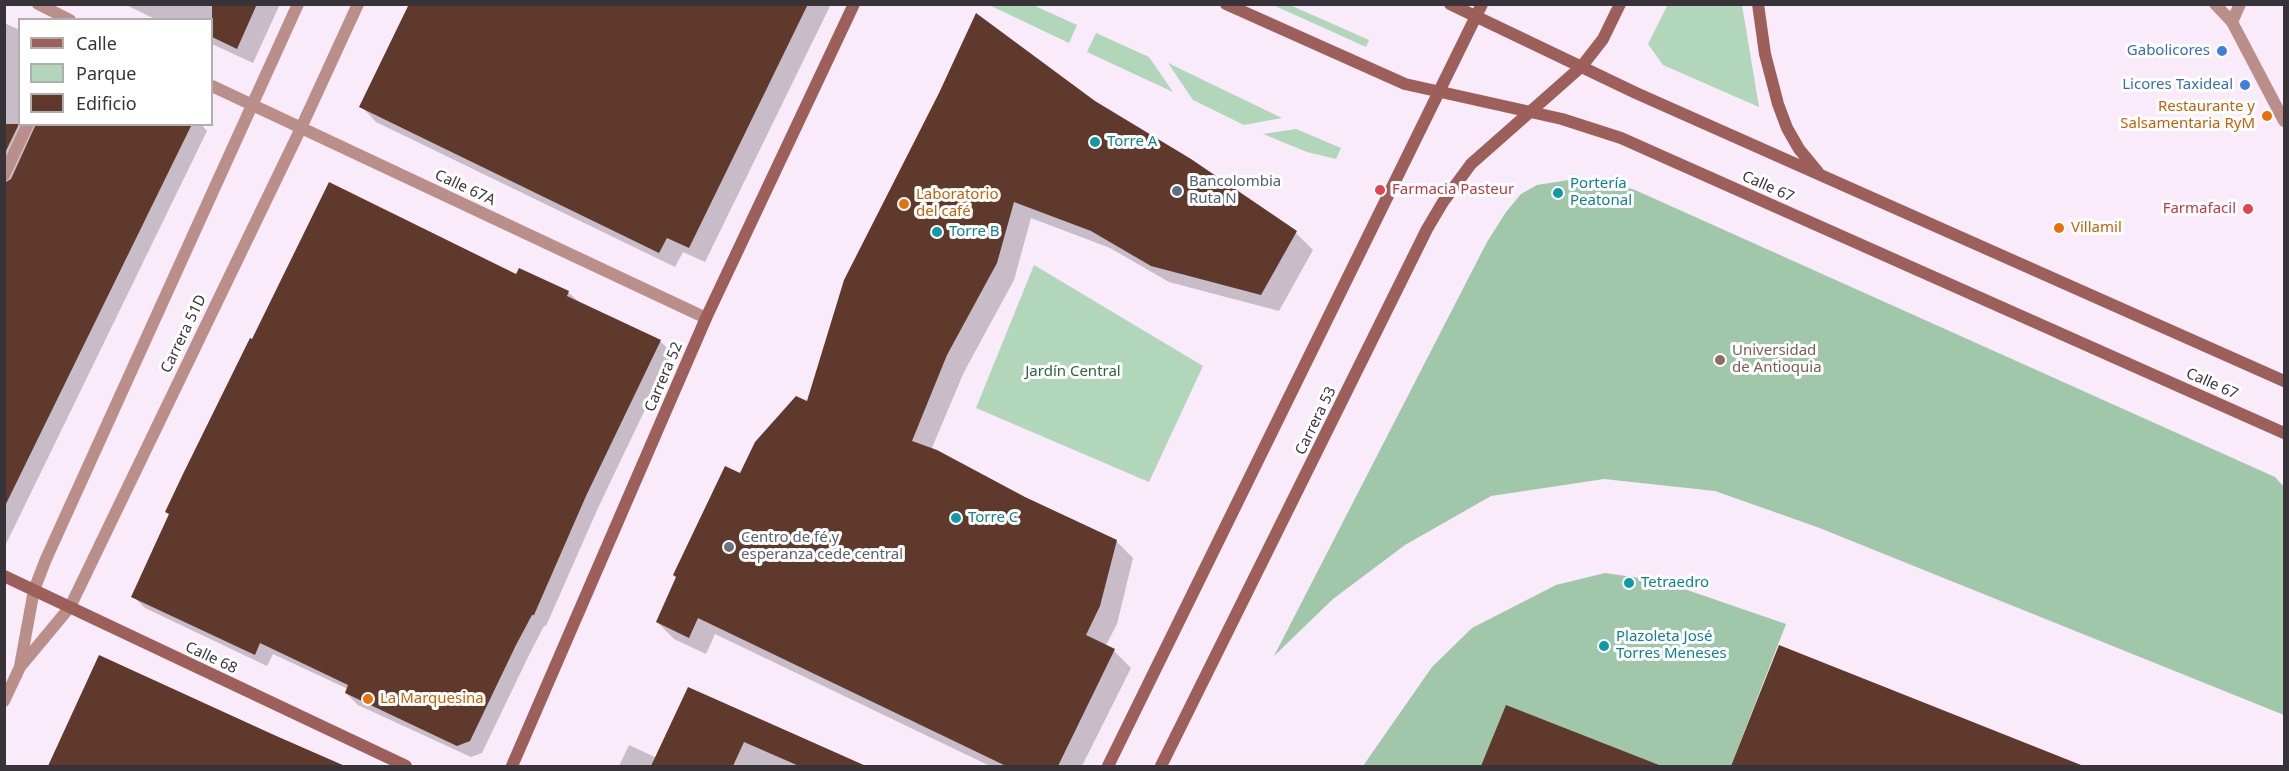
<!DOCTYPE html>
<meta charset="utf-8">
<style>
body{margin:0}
#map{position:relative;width:2289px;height:771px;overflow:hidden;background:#f9ebf9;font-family:"Noto Sans",sans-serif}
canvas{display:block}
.frame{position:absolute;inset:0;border:6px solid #383338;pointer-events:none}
.legend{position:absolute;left:18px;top:18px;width:195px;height:108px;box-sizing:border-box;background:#fff;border:2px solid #afadaf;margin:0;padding:8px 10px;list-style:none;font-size:18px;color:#383338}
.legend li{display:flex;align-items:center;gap:12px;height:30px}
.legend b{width:30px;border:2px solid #afadaf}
</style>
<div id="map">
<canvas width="2289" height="771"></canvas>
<div class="frame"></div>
<ul class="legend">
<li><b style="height:8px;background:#9c5f59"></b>Calle</li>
<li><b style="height:16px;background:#b1d6ba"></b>Parque</li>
<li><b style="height:16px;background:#5f392c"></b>Edificio</li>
</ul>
</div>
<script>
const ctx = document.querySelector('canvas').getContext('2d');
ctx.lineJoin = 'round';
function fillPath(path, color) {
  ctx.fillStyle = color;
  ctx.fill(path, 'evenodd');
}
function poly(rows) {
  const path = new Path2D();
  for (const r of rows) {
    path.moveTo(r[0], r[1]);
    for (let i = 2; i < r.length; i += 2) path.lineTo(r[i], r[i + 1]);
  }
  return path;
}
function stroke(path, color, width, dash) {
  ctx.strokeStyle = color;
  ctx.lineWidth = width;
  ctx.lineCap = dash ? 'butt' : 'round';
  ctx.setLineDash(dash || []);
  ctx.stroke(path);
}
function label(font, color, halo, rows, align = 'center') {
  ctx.font = font + ' "Noto Sans",sans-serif';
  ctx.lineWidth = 6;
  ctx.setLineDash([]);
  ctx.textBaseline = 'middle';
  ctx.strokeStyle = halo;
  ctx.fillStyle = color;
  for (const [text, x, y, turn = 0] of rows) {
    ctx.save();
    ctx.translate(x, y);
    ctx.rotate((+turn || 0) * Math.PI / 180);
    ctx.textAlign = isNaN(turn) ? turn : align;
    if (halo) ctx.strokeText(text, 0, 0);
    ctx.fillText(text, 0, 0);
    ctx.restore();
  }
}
fillPath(poly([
 [1668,4,1742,5,1759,107,1663,65,1648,44],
 [989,5,1033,5,1077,25,1069,43],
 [1273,5,1290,5,1369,40,1366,47],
 [1096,33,1149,57,1173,92,1087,52],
 [1168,63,1282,118,1244,125,1193,100],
 [1296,129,1341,148,1336,159,1307,152,1263,134],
 [1034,265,1203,366,1149,482,976,408]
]), '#b1d6ba');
fillPath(poly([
 [1575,179,1616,184,1635,190,2275,477,2284,487,2284,715,1817,527,1715,491,1604,479,1491,496,1405,545,1333,599,1274,656,1487,242,1506,212,1521,194,1537,185],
 [1605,573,1661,581,1786,624,1731,766,1363,766,1432,667,1472,628,1556,585]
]), '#a1c7aa');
fillPath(poly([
 [124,4,280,4,253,63,212,44,212,20,157,20],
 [410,4,831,4,705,262,683,252,675,267,376,122,361,106],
 [4,23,20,30,20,124,201,124,207,131,5,546],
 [1094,103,1296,233,1313,250,1279,311,1169,282,1110,248,1031,218,1014,280,964,372,931,450,1024,498,1116,541,1133,558,1117,624,1105,647,1114,651,1131,668,1082,766,990,766,715,634,706,654,674,639,657,622,741,475],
 [517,276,568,292,580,303,660,341,672,353,598,508,546,626,544,626,528,657,482,753,471,757,358,705,346,693,348,689,273,654,267,666,145,608,133,596,170,516,167,512],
 [1779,647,2083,766,1732,766],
 [100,656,342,766,50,766],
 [689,689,862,766,619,766,629,745,657,758],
 [1506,707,1658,766,1483,766]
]), '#0003');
fillPath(poly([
 [212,4,257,4,237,49,212,37],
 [409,4,808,4,689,248,667,238,659,253,359,107],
 [976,13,1095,101,1191,159,1297,231,1261,295,1151,266,1091,231,1014,202,997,263,947,355,912,441,937,450,1025,497,1117,540,1100,606,1086,635,1115,649,1058,766,1006,766,698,618,689,638,656,622,676,577,673,575,725,466,740,473,755,442,796,396,807,401,844,280,939,93],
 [4,124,19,124,4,155],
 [36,124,192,124,4,508,4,183,11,179],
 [329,182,516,274,519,268,569,291,567,296,661,340,586,496,534,615,532,615,516,645,470,741,457,746,345,693,348,685,260,643,255,655,131,597,169,514,165,512,183,474,250,338,252,339],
 [1779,645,2081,765,2080,766,1731,766],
 [99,655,274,735,345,766,48,766],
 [688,687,776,726,866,766,799,766,744,742,733,766,651,766],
 [1506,705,1659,765,1658,766,1481,766]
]), '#5f392c');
stroke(poly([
 [38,4,70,20],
 [2215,4,2232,22,2284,121],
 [2232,22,2240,4],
 [212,86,706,318],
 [4,175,28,124],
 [20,666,34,590,46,559,298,4],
 [4,701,20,667,70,607,301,128,358,4]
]), '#ba8f8a', 12);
stroke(poly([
 [1226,4,1405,84,1562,119,1621,138,2284,433],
 [1450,4,1636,93,2284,381],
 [1758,4,1765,54,1778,104,1787,128,1799,149,1818,172],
 [4,576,406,766],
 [512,766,706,318,854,4],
 [1108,766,1482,4],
 [1161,766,1427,229,1443,202,1471,164,1582,66,1603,39,1620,4]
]), '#9c5f59', 12);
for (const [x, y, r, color] of [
 [2222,51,6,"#3f7fe0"],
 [2245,85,6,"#3f7fe0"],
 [2267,116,6,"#e8710a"],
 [1095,142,6,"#0f9aa8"],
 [1380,190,6,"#e0444e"],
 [1177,191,6,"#5c6f8a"],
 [1558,193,6,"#0f9aa8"],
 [904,204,6,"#e8710a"],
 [2248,209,6,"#e0444e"],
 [2059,228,6,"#e8710a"],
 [937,232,6,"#0f9aa8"],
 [1720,360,6,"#8d6e63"],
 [956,518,6,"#0f9aa8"],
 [729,547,6,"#6b7280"],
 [1629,583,6,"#0f9aa8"],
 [1604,646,6,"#0f9aa8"],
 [368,699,6,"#e8710a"]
]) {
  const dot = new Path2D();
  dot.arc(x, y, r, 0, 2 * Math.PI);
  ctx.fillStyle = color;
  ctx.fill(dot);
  stroke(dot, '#fff', 2);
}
label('15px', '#366cbe', '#fff', [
 ["Gabolicores",2210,51],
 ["Licores Taxideal",2233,85]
], 'right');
label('15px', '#c56008', '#fff', [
 ["Restaurante y",2255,107,"right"],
 ["Salsamentaria RyM",2255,124,"right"],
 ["Laboratorio",916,195],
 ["del café",916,212],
 ["Villamil",2071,228],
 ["La Marquesina",380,699]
], 'left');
label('15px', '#0d838f', '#fff', [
 ["Torre A",1107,142],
 ["Portería",1570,184],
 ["Peatonal",1570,201],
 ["Torre B",949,232],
 ["Torre C",968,518],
 ["Tetraedro",1641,583],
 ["Plazoleta José",1616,637],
 ["Torres Meneses",1616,654]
], 'left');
label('15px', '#4e5e75', '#fff', [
 ["Bancolombia",1189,182],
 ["Ruta N",1189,199]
], 'left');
label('15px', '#383338', '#fff', [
 ["Calle 67",1768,187,24],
 ["Calle 67A",465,188,25],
 ["Carrera 51D",184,334,-64],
 ["Carrera 52",664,377,-67],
 ["Calle 67",2212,384,24],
 ["Carrera 53",1316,421,-64],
 ["Calle 68",211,658,25]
]);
label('15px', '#be3a42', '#fff', [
 ["Farmacia Pasteur",1392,190],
 ["Farmafacil",2236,209,"right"]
], 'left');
label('15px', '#785e54', '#fff', [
 ["Universidad",1732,351],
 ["de Antioquia",1732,368]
], 'left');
label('15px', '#2a653e', '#fff', [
 ["Jardín Central",1073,372]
]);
label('15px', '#5b616d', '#fff', [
 ["Centro de fé y",741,538],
 ["esperanza cede central",741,555]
], 'left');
</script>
